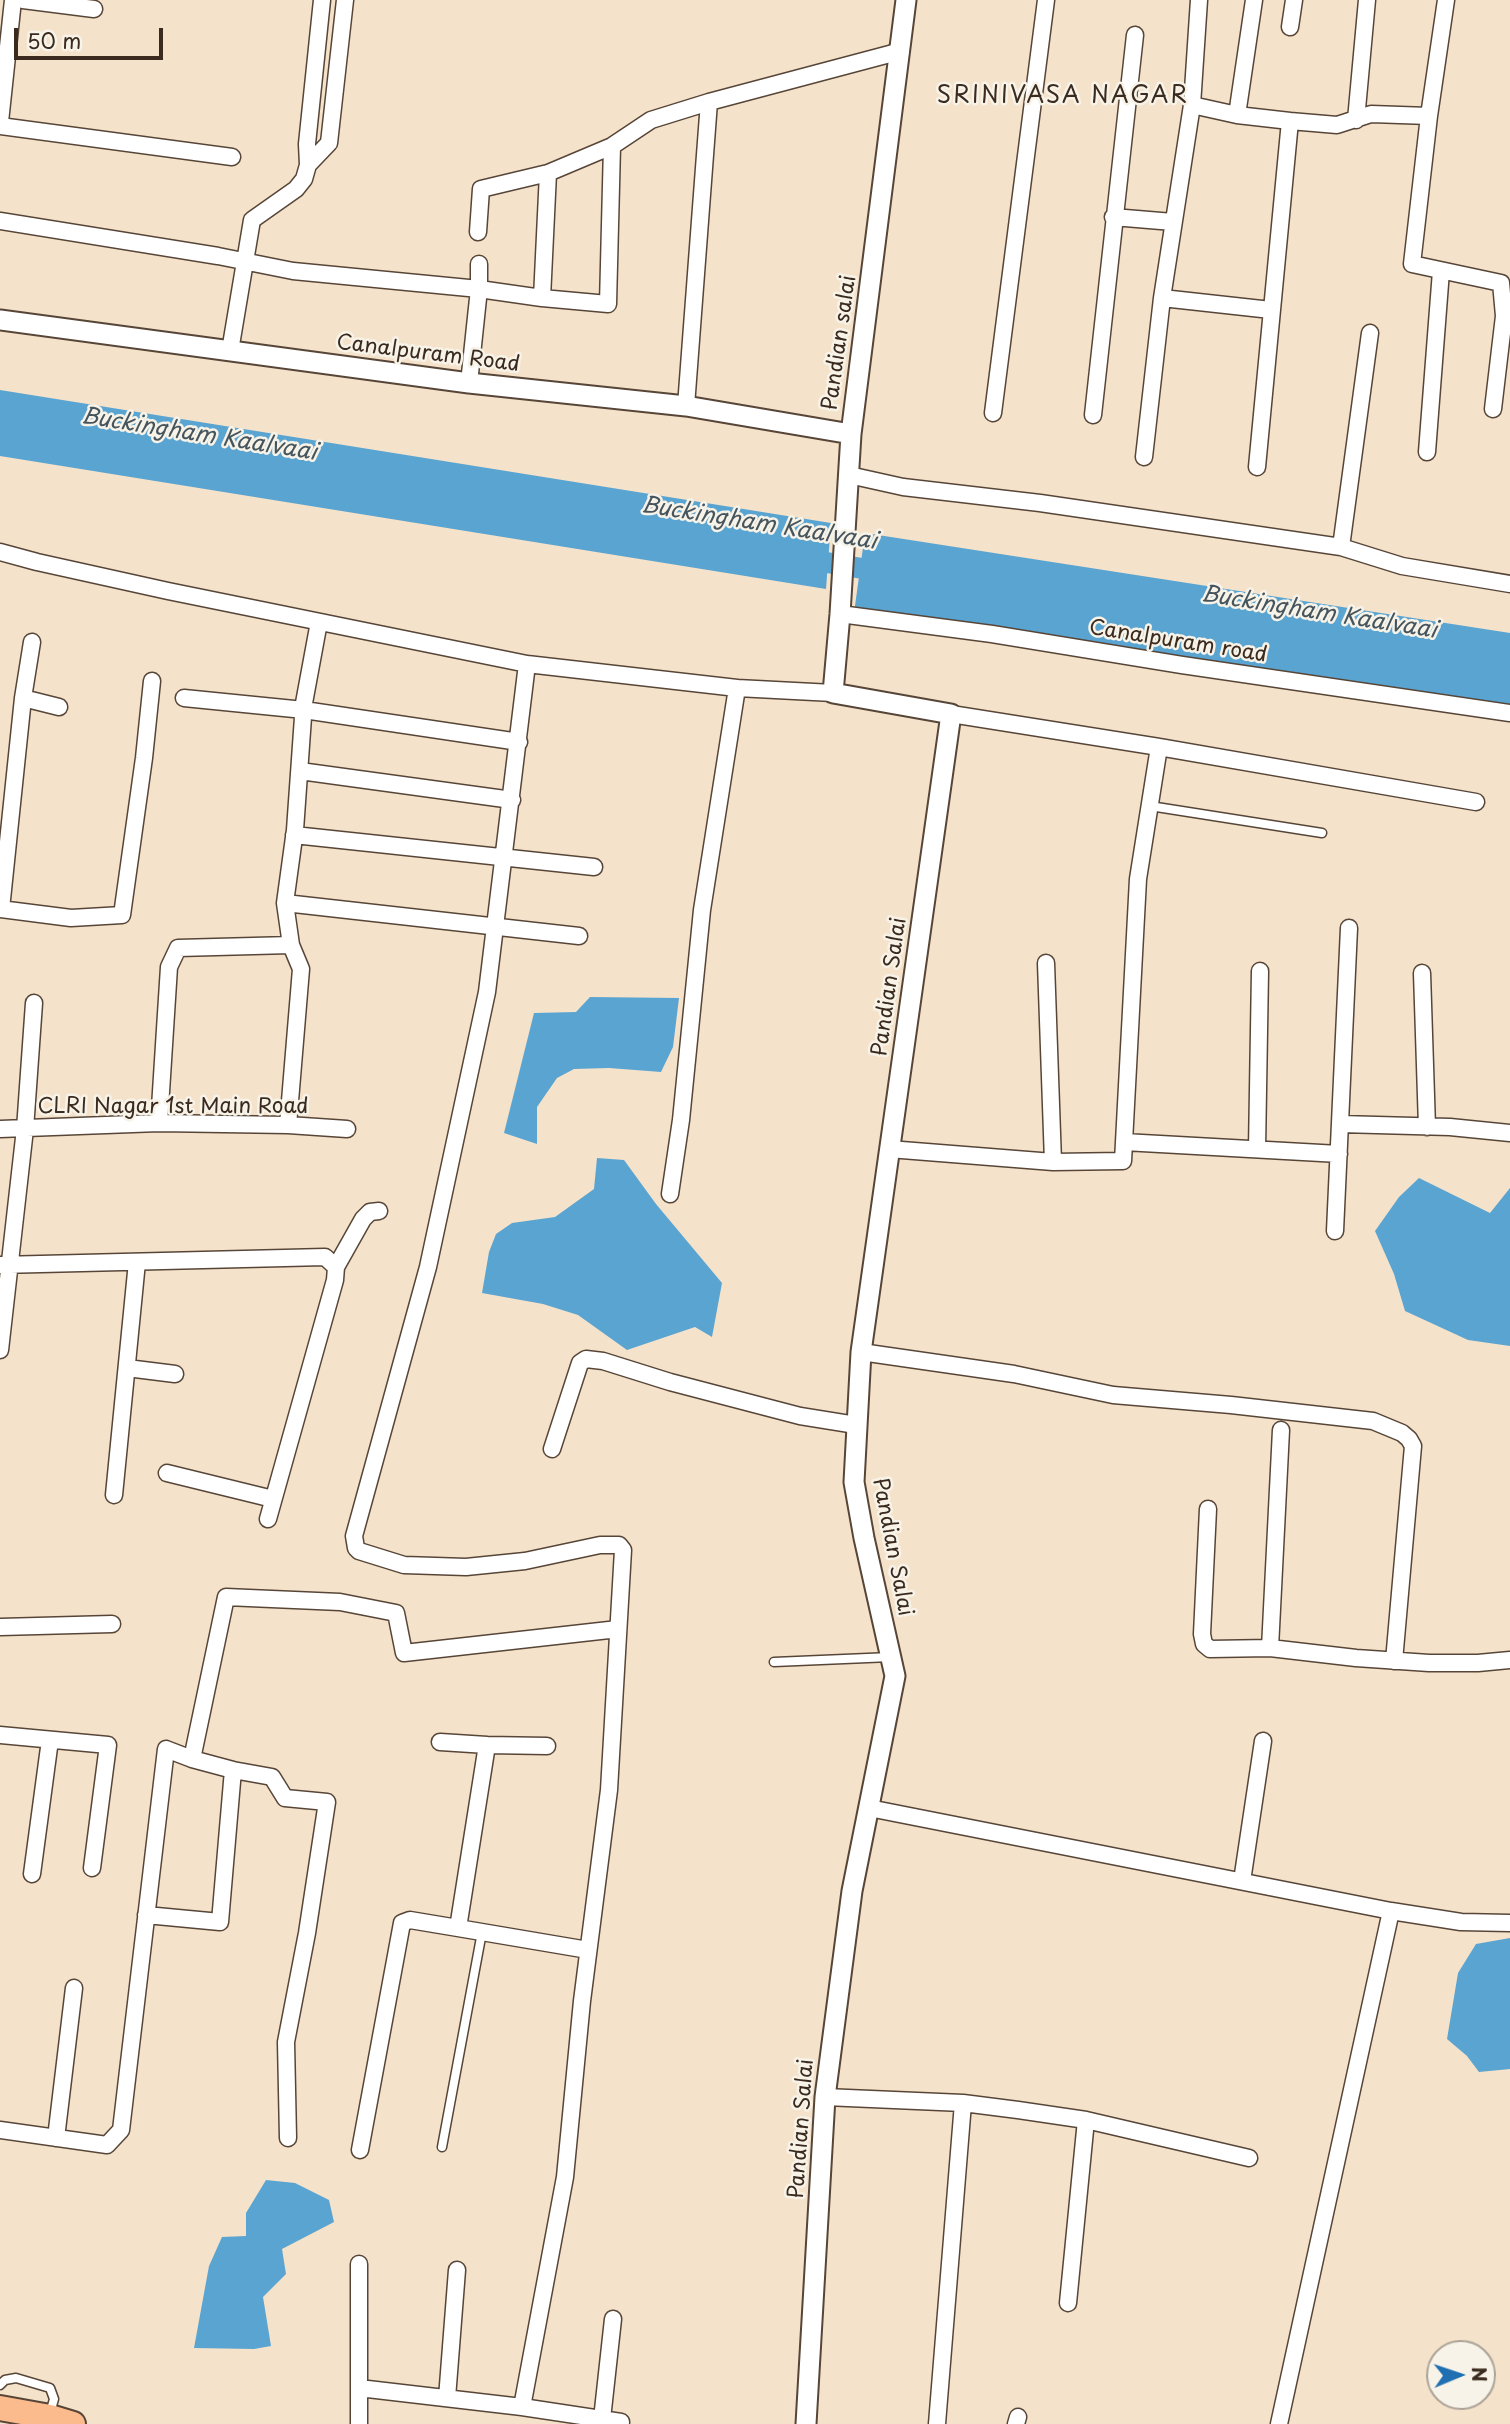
<!DOCTYPE html>
<style>
body{margin:0}
#map{position:relative;width:1510px;height:2424px;overflow:hidden;background:#f5e2ca;font-family:"Playpen Sans",sans-serif}
canvas{display:block}
.north{position:absolute;left:1426px;top:2340px;width:70px;height:70px;box-sizing:border-box;background:#f7f3e8;border:2px solid #aca397;border-radius:50%;rotate:88deg;font-size:19px;font-weight:700;line-height:28px;text-align:center;color:#3b2a1e}
.north::after{content:'';display:block;margin:auto;width:24px;height:32px;background:#1f6fb2;clip-path:polygon(50% 0,100% 100%,50% 72%,0 100%)}
.scale{position:absolute;left:14px;top:28px;width:149px;height:32px;box-sizing:border-box;border:4px solid #3b2a1e;border-top:0;padding-left:9px;font-size:21px;line-height:24px;white-space:nowrap;color:#3b2a1e;-webkit-text-stroke:5px #f7f3e8;paint-order:stroke}
</style>
<div id="map">
<canvas width="1510" height="2424"></canvas>
<div class="north">N</div>
<div class="scale">50 m</div>
</div>
<script>
const ctx = document.querySelector('canvas').getContext('2d');
ctx.lineJoin = 'round';
function fillPath(path, color) {
  ctx.fillStyle = color;
  ctx.fill(path, 'evenodd');
}
function poly(rows) {
  const path = new Path2D();
  for (const r of rows) {
    path.moveTo(r[0], r[1]);
    for (let i = 2; i < r.length; i += 2) path.lineTo(r[i], r[i + 1]);
  }
  return path;
}
function stroke(path, color, width, dash) {
  ctx.strokeStyle = color;
  ctx.lineWidth = width;
  ctx.lineCap = dash ? 'butt' : 'round';
  ctx.setLineDash(dash || []);
  ctx.stroke(path);
}
function label(font, color, halo, rows, align = 'center') {
  ctx.font = font + ' "Playpen Sans",sans-serif';
  ctx.lineWidth = 5;
  ctx.setLineDash([]);
  ctx.textBaseline = 'middle';
  ctx.strokeStyle = halo;
  ctx.fillStyle = color;
  for (const [text, x, y, turn = 0] of rows) {
    ctx.save();
    ctx.translate(x, y);
    ctx.rotate((+turn || 0) * Math.PI / 180);
    ctx.textAlign = isNaN(turn) ? turn : align;
    if (halo) ctx.strokeText(text, 0, 0);
    ctx.fillText(text, 0, 0);
    ctx.restore();
  }
}
fillPath(poly([
 [0,390,831,523,826,589,0,456],
 [865,533,1510,633,1510,711,854,613],
 [590,997,679,998,673,1047,661,1072,609,1068,574,1069,557,1078,537,1107,537,1144,504,1133,534,1013,576,1012],
 [597,1158,624,1160,656,1204,722,1283,712,1337,695,1327,627,1350,578,1315,543,1304,482,1293,489,1252,496,1234,512,1223,555,1217,594,1189],
 [1419,1178,1490,1213,1510,1188,1510,1346,1468,1340,1405,1311,1394,1274,1375,1231,1399,1197],
 [1510,1938,1510,2069,1479,2072,1467,2056,1447,2039,1458,1973,1476,1944],
 [266,2180,295,2183,329,2200,334,2222,282,2249,286,2274,263,2297,271,2346,254,2349,194,2348,209,2266,222,2237,246,2236,246,2213]
]), '#5aa4d2');
stroke(poly([
 [800,558,889,573]
]), '#5aa4d2', 21);
const service = poly([
 [1150,806,1322,833],
 [774,1662,891,1657],
 [442,2147,482,1932],
 [0,2385,5,2380,16,2378,50,2388,54,2399,50,2413]
]);
const minor = poly([
 [23,0,94,9],
 [1446,0,1429,116,1412,264,1501,283,1504,316,1493,409],
 [1290,27,1294,0],
 [1192,105,1237,115,1290,121,1257,467],
 [1237,115,1254,0],
 [1356,120,1367,0],
 [1290,121,1337,125,1371,114,1429,116],
 [0,122,13,0],
 [0,126,232,157],
 [308,165,329,143,345,0],
 [1113,217,1173,222],
 [0,221,218,256,293,271,479,289,469,383],
 [478,232,481,189,548,173,612,146,651,120,709,102,901,51],
 [479,264,479,289,542,298,608,304,612,146],
 [542,298,548,173],
 [1162,298,1271,310],
 [230,351,252,220,296,189,304,179,308,165,307,144,322,0],
 [686,406,709,102],
 [993,413,1046,0],
 [1093,415,1135,35],
 [1427,452,1441,271],
 [1144,457,1162,298,1192,105,1199,0],
 [849,475,903,487,1040,503,1341,547,1402,566,1510,584],
 [1341,547,1370,333],
 [0,552,37,562,168,591,527,664,737,688,833,693],
 [840,614,992,634,1182,665,1510,713],
 [23,698,59,707],
 [184,698,304,710,519,742],
 [951,714,1159,747,1476,802],
 [300,771,512,800],
 [294,835,594,867],
 [285,903,579,936],
 [0,909,71,918,122,915,144,758,152,681],
 [1,909,23,698,32,642],
 [1046,963,1053,1162],
 [1422,973,1427,1127],
 [159,1123,169,967,178,948,291,945],
 [1340,1124,1450,1127,1510,1133],
 [288,1125,301,969,291,945,285,903,295,830,304,703,319,622],
 [0,1129,159,1123,288,1125,347,1129],
 [1124,1142,1339,1154],
 [889,1149,1053,1162,1123,1161,1138,879,1159,747],
 [1257,1149,1260,971],
 [670,1194,681,1120,702,910,737,688],
 [1335,1231,1349,928],
 [0,1265,325,1257,336,1267,335,1280,268,1519],
 [336,1267,363,1219,370,1212,379,1211],
 [0,1350,25,1129,34,1003],
 [861,1352,1014,1374,1113,1395,1231,1405,1373,1421,1402,1433,1409,1439,1413,1446,1394,1661],
 [127,1368,175,1374],
 [552,1449,580,1363,586,1359,603,1361,670,1382,800,1416,856,1425],
 [167,1473,273,1499],
 [114,1495,137,1262],
 [1208,1509,1202,1634,1204,1644,1210,1649,1270,1648,1356,1658,1429,1663,1478,1663,1510,1660],
 [0,1627,112,1624],
 [1270,1648,1281,1430],
 [0,1735,108,1745,92,1868],
 [440,1742,487,1745],
 [547,1746,487,1745,458,1928,588,1950],
 [233,1770,272,1777,285,1798,327,1802,307,1933,286,2042,288,2138],
 [869,1808,1391,1911,1461,1922,1510,1923],
 [32,1874,50,1740],
 [1242,1881,1263,1741],
 [146,1915,220,1922,233,1770,192,1759],
 [825,2097,963,2103,1018,2110,1086,2120,1249,2158],
 [0,2130,107,2145,121,2130,166,1749,192,1759,226,1597,340,1602,396,1613,404,1653,618,1629],
 [56,2138,74,1988],
 [360,2150,402,1923,410,1920,458,1928],
 [1068,2303,1086,2120],
 [359,2388,522,2407,621,2422],
 [447,2398,457,2270],
 [522,2407,565,2177,582,2001,609,1790,623,1550,619,1545,600,1545,525,1561,466,1567,404,1565,359,1551,356,1548,354,1536,428,1267,487,992,527,664],
 [602,2419,613,2319],
 [359,2424,359,2264],
 [937,2424,963,2103],
 [1016,2424,1018,2417],
 [1279,2424,1391,1911]
]);
const tertiary = poly([
 [0,320,469,383,686,406,851,434],
 [806,2424,825,2097,852,1891,895,1676,864,1538,854,1482,861,1352,951,714,833,693,840,614,851,434,906,0]
]);
const primary = poly([
 [0,2408,50,2417,73,2424]
]);
stroke(service, '#574638', 11);
stroke(minor, '#574638', 19);
stroke(tertiary, '#574638', 23);
stroke(primary, '#574638', 28);
stroke(service, '#fff', 8);
stroke(minor, '#fff', 16);
stroke(tertiary, '#fff', 19);
stroke(primary, '#fbbb8d', 24);
label('21px', '#3b2a1e', '#f7f3e8', [
 ["Pandian salai",840,343,-82],
 ["Canalpuram Road",428,354,7],
 ["Canalpuram road",1178,642,9],
 ["Pandian Salai",890,987,-82],
 ["CLRI Nagar 1st Main Road",173,1107],
 ["Pandian Salai",892,1547,79],
 ["Pandian Salai",802,2129,-86]
]);
ctx.letterSpacing = '2px';
label('23px', '#3b2a1e', '#f7f3e8', [
 ["SRINIVASA NAGAR",1063,97]
]);
ctx.letterSpacing = '0px';
label('italic 23px', '#46555d', '#f7f3e8', [
 ["Buckingham Kaalvaai",199,435,9],
 ["Buckingham Kaalvaai",759,524,9],
 ["Buckingham Kaalvaai",1319,613,9]
]);
</script>
